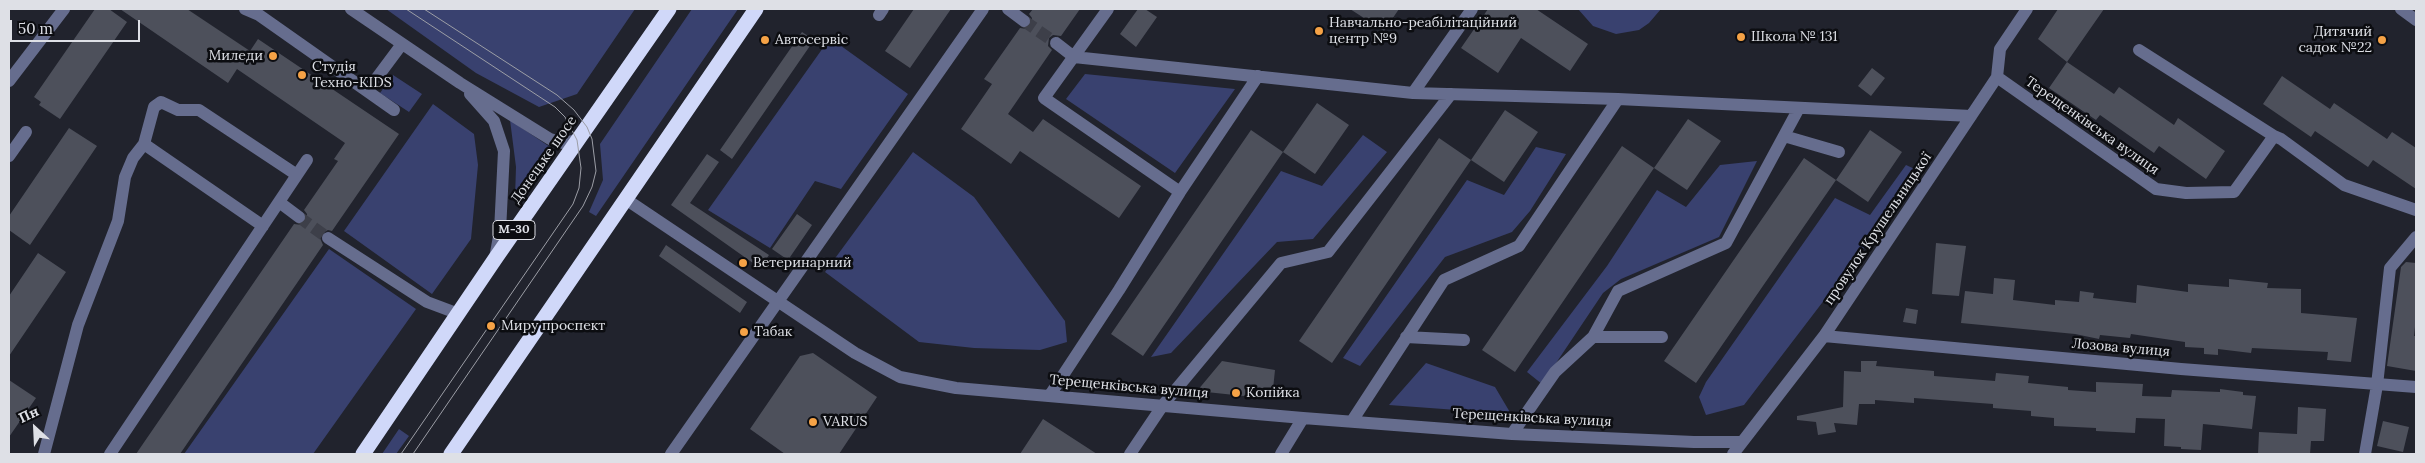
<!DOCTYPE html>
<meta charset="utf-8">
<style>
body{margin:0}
#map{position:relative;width:2425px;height:463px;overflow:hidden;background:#21232d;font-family:Lora,serif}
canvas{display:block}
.frame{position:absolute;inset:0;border:10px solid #dee0e6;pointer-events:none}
.north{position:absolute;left:10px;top:403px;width:50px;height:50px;-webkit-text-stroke:4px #0c0d11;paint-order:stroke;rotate:335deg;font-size:14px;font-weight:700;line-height:20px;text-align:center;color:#dee0e6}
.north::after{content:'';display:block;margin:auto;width:18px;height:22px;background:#dee0e6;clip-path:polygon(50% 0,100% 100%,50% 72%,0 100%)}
.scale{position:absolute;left:10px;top:20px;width:130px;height:22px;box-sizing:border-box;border:2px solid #dee0e6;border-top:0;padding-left:6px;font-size:15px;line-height:18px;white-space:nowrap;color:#dee0e6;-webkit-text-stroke:4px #0c0d11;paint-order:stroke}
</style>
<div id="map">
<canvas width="2425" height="463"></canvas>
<div class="frame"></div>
<div class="north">Пн</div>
<div class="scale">50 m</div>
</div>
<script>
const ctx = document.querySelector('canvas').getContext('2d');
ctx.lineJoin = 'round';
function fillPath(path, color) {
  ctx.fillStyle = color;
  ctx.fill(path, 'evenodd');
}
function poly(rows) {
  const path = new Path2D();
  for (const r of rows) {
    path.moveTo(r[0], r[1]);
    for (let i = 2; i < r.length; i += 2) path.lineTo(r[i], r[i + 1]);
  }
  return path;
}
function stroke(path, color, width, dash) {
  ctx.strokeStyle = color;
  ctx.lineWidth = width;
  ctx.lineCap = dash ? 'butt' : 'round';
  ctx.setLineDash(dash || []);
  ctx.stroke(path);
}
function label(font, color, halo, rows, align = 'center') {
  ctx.font = font + ' Lora,serif';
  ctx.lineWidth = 5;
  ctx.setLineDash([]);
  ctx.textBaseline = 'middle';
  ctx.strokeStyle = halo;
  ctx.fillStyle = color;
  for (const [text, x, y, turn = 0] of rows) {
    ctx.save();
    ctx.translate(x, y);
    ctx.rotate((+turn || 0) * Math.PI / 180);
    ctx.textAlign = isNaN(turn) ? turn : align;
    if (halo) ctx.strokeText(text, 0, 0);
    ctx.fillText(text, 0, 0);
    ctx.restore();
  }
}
fillPath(poly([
 [386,9,635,9,577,94,539,107,476,73],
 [692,9,738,9,596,216,589,212,603,180,600,144],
 [1578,9,1661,9,1649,23,1639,30,1616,34,1593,26],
 [830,38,908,94,841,189,815,181,770,248,708,210],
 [1085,74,1235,89,1175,173,1066,99],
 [393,75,422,94,409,112,380,93],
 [433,104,474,134,478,165,471,239,432,294,344,231],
 [510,120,550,147,515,198,516,167],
 [1363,135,1387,152,1313,239,1277,242,1171,353,1151,357,1281,171,1322,186],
 [1536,147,1566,154,1530,211,1512,232,1445,257,1360,366,1343,358,1467,180,1504,195],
 [913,152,974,197,1065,321,1067,342,1040,350,974,348,919,342,825,272],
 [1757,161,1719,237,1621,279,1603,293,1542,384,1527,372,1607,266,1657,190,1686,207,1720,165],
 [1906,165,1919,171,1880,227,1744,405,1706,415,1699,397,1706,382,1835,198,1870,215],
 [329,249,416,309,313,454,184,454],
 [1426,363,1495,387,1511,414,1389,405],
 [399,429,409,436,396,454,382,454]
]), '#39416f');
fillPath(poly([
 [95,9,109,9,127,22,60,119,39,105,41,102,34,97],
 [120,9,187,9,250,51,258,39,399,134,332,231,328,230,322,233,320,238,323,245,180,454,136,454,294,224,302,225,306,221,307,214,304,210,338,161,334,159,345,143,237,69,228,83],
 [914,9,951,9,910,68,885,51],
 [1033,9,1080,9,1061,36,1053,35,1049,38,1048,46,1052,50,1008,114,1033,132,1043,119,1141,186,1119,218,1020,151,1011,164,961,129,992,84,984,79,989,72,1020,28,1027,29,1031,25,1032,18,1029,14],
 [1138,9,1145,9,1157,17,1136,47,1120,34],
 [1350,9,1399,9,1384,31],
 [1488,9,1536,9,1588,44,1570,71,1521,38,1498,73,1461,48],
 [2058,9,2104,9,2067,62,2038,39],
 [802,32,814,40,732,159,720,150],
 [2067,62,2114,94,2119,87,2174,125,2178,118,2225,151,2206,179,2159,146,2154,153,2100,115,2096,120,2049,88],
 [1872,68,1885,78,1871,96,1858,86],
 [2282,76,2330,109,2334,103,2387,139,2392,132,2416,148,2416,189,2373,160,2368,167,2315,131,2311,137,2263,104],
 [1317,103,1349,125,1315,174,1283,152],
 [1505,110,1538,132,1504,182,1471,160],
 [1688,119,1721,141,1687,190,1654,168],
 [69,128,97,146,30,245,9,230,9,216],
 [1251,130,1283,152,1143,356,1111,334],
 [1870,130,1902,152,1868,202,1836,180],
 [1439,138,1471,160,1332,363,1299,341],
 [1622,146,1654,168,1515,372,1482,350],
 [707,154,719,162,690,203,769,255,760,268,671,205],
 [1804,158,1836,180,1696,383,1664,361],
 [797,214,812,225,788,260,772,249],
 [1936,243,1966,246,1959,296,1932,294],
 [666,245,747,302,740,313,659,256],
 [38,253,66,272,9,356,9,296],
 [2406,262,2416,263,2416,318,2414,336,2416,336,2416,371,2387,366,2401,267],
 [1994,278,2015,280,2013,300,2055,305,2055,300,2079,302,2080,291,2094,293,2093,298,2136,303,2137,285,2188,292,2188,284,2229,287,2229,279,2268,283,2267,288,2301,289,2301,313,2357,318,2351,362,2327,360,2328,352,2252,348,2251,353,2218,349,2218,355,2204,354,2204,348,2185,347,2185,342,2131,334,2130,338,2100,335,2099,339,2075,334,1961,323,1965,291,1993,294],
 [1906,308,1918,310,1916,324,1903,322],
 [813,353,877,397,839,454,785,454,750,429,800,356],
 [1222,361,1275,370,1272,399,1197,391],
 [1861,361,1877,361,1876,366,1934,371,1934,376,1995,381,1996,373,2029,376,2028,383,2068,387,2068,390,2096,392,2096,382,2143,384,2142,396,2171,397,2172,390,2220,392,2220,389,2243,392,2243,395,2256,396,2252,429,2203,424,2201,450,2181,449,2181,447,2164,446,2165,419,2136,418,2135,433,2096,431,2096,428,2054,426,2054,418,2031,416,2031,411,1993,408,1993,404,1914,398,1914,403,1875,400,1875,404,1859,404,1857,425,1834,423,1836,432,1818,435,1816,422,1797,420,1797,416,1843,407,1844,371,1861,372],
 [9,380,36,398,9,437],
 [2298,407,2326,409,2324,441,2311,441,2310,454,2258,454,2259,432,2297,434],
 [1043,419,1097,454,1020,454],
 [2383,421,2409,427,2403,452,2377,446]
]), '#4d505b');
stroke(poly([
 [1024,21,1056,43],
 [299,217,328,238]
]), '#3d3f49', 12, [12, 6]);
stroke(poly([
 [245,9,259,15,394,110],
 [351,9,460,83,550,139,563,143,577,140],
 [1008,9,1024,21],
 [1108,9,1044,98,1180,192],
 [2401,9,2416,20],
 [879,15,883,9],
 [1056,43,1074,57,1413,93,1618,99,1971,116],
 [1997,77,2156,189,2186,193,2234,192,2274,136,2139,50],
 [9,81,64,9],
 [367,91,402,44],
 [1413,93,1472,9],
 [470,94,494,121,504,151,500,231,495,258],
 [1784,136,1839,152],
 [2274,136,2281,139,2344,185,2416,210],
 [144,144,263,226],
 [9,156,26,132],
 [627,200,855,353,900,377,956,388,1303,418,1512,434,1694,442,1741,442],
 [279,202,299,217],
 [328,238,427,302,459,314],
 [1824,336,2181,369,2416,387],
 [1406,337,1464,340],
 [1593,337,1662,337],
 [1050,395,1119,290,1180,192,1258,76],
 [1352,421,1444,280,1519,246,1618,99],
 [1512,434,1555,372,1593,337,1618,291,1726,243,1799,108],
 [44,454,78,325,118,221,125,177,133,158,144,144,154,107,161,102,178,110,199,110,297,175],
 [110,454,307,160],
 [671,454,983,9],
 [1130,454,1163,405,1281,263,1328,252,1451,94],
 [1281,454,1303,418],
 [1733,454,1824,336,1971,116,1997,77,2000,49,2027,9],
 [2365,454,2377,385,2390,268,2416,237]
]), '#666d8e', 12);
stroke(poly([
 [363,454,495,259,669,9],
 [451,454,756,9]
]), '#d0d8f9', 15);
stroke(poly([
 [401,454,573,204,579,188,581,168,577,140,565,117,555,107,406,9],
 [413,454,583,206,592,187,596,171,592,139,587,127,574,110,557,95,424,9]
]), '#9c9ea6', 1);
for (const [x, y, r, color] of [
 [1319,31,5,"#f5a246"],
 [1741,37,5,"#f5a246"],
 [765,40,5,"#f5a246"],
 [2382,40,5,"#f5a246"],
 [273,56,5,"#f5a246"],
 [302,75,5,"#f5a246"],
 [743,263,5,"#f5a246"],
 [491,326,5,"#f5a246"],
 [744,332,5,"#f5a246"],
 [1236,393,5,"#f5a246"],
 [813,422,5,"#f5a246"]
]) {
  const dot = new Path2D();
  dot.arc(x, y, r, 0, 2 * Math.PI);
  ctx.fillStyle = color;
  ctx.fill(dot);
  stroke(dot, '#0c0d11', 2);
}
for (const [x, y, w] of [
 [514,230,42]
]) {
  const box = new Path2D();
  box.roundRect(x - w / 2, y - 9.5, w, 19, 4);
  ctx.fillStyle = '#0c0d11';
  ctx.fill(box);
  stroke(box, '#dee0e6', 1);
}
label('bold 12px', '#dee0e6', null, [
 ["М-30",514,230]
]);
label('14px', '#dee0e6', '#0c0d11', [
 ["Навчально-реабілітаційний",1329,23],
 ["центр №9",1329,39],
 ["Дитячий",2372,32,"right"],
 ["садок №22",2372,48,"right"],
 ["Школа № 131",1751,37],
 ["Автосервіс",775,40],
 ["Миледи",263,56,"right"],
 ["Студія",312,67],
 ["Техно-KIDS",312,83],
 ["Ветеринарний",753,263],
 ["Миру проспект",501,326],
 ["Табак",754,332],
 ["Копійка",1246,393],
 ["VARUS",823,422]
], 'left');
label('14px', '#dee0e6', '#0c0d11', [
 ["Терещенківська вулиця",2092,126,35],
 ["Донецьке шосе",544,160,-55],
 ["провулок Крушельницької",1878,229,-56],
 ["Лозова вулиця",2121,348,5],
 ["Терещенківська вулиця",1129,387,5],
 ["Терещенківська вулиця",1532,418,3]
]);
</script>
